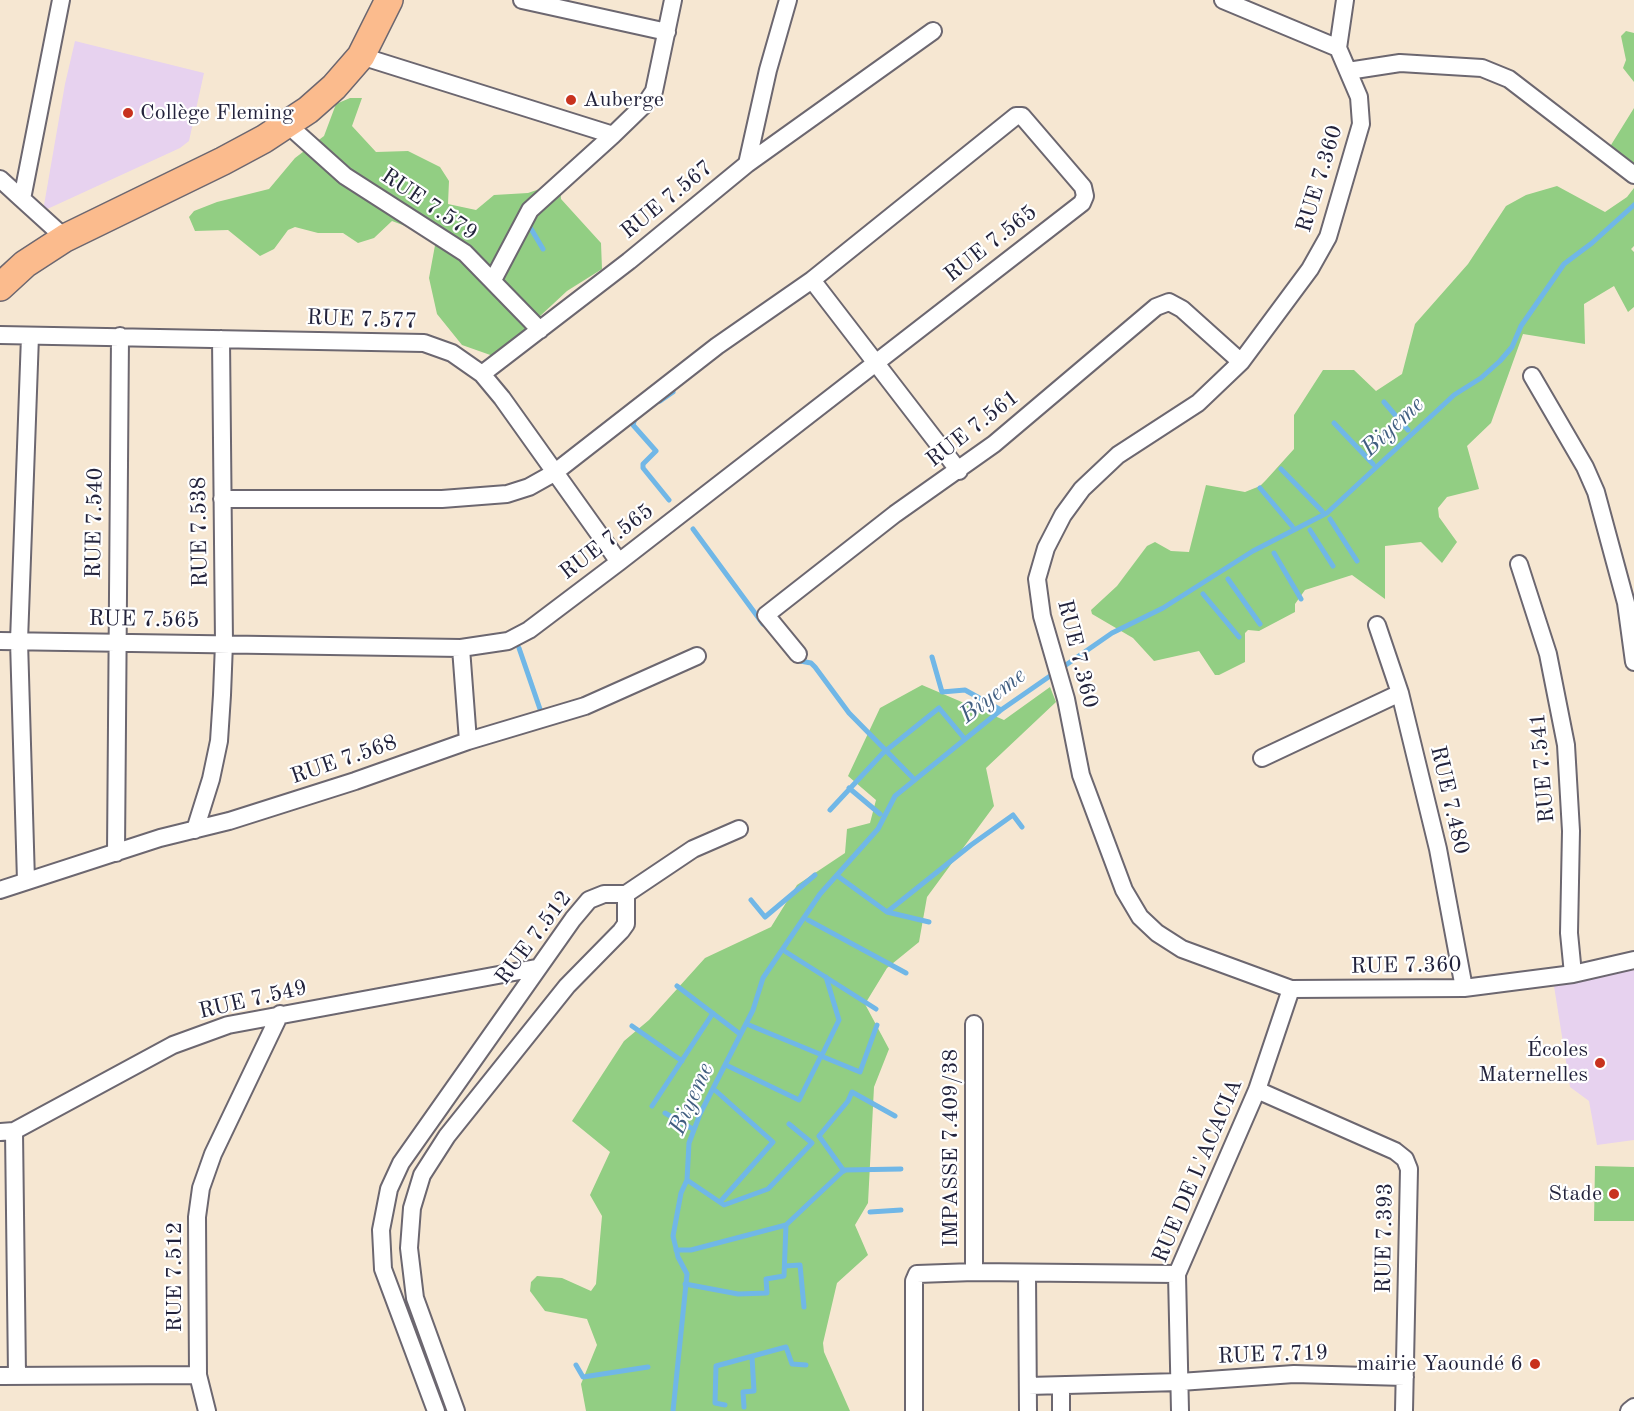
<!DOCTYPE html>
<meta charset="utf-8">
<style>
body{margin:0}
canvas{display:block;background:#f6e7d2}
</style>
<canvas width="1634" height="1411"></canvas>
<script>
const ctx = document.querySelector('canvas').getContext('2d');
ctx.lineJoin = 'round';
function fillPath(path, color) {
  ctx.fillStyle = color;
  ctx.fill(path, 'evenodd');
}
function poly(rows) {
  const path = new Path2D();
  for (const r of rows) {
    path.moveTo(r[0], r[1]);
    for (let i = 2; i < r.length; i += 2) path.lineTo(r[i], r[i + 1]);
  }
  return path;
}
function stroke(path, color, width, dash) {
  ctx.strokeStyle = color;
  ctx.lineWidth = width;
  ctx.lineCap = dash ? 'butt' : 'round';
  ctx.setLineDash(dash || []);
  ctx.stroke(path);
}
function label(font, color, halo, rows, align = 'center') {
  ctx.font = font + ' "Old Standard TT",serif';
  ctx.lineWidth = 4.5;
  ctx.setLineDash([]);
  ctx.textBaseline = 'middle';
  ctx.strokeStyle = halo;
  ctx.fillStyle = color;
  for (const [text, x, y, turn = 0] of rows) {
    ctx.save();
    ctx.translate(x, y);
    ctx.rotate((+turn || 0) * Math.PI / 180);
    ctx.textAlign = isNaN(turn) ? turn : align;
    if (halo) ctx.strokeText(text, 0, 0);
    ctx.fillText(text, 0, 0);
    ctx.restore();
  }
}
fillPath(poly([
 [75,41,204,73,189,141,180,148,43,211,65,84],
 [1634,970,1634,1140,1597,1145,1589,1101,1570,1087,1554,986]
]), '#e7d2ef');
fillPath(poly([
 [1626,31,1634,33,1634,82,1623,68,1626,60,1621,36],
 [350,98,362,98,352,126,376,152,408,151,440,167,449,181,448,204,476,210,494,195,528,193,560,182,561,199,601,243,602,269,567,291,496,357,462,345,437,314,429,278,438,229,432,224,408,227,392,221,374,238,358,243,343,233,318,233,295,227,288,230,274,249,260,256,228,230,195,231,189,217,194,211,217,202,269,189,295,158,324,136,336,104],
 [1634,108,1634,169,1611,149,1611,145],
 [1557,186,1605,212,1627,197,1634,188,1634,246,1631,249,1634,252,1634,307,1628,312,1614,286,1584,304,1585,344,1523,334,1491,423,1467,446,1479,489,1447,497,1438,508,1439,517,1457,542,1442,563,1421,542,1385,546,1385,599,1352,575,1305,590,1295,604,1295,612,1259,631,1248,630,1245,633,1245,662,1219,675,1215,675,1199,651,1154,661,1133,638,1092,614,1091,610,1117,586,1147,546,1155,542,1171,551,1189,552,1206,485,1245,492,1260,486,1266,480,1294,449,1294,415,1323,370,1354,370,1376,391,1402,374,1415,324,1468,264,1506,206,1526,195],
 [922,685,1004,720,1050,687,1056,702,986,768,994,806,927,897,919,942,887,968,865,1004,889,1049,874,1087,868,1203,855,1225,868,1255,837,1283,823,1343,824,1352,850,1411,586,1411,581,1384,597,1345,587,1319,545,1311,530,1291,531,1282,537,1276,562,1278,591,1291,596,1284,602,1216,590,1195,610,1152,572,1121,624,1041,649,1020,705,958,771,927,797,885,845,853,847,829,870,823,876,800,848,776,880,708],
 [1595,1166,1634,1167,1634,1221,1594,1221]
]), '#92ce83');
stroke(poly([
 [527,222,543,249],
 [660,401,673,392],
 [1384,402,1408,430],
 [635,418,633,425,656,451,643,464,643,468,669,500],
 [1334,423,1373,464],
 [1281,469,1322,511],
 [1260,488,1292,526],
 [1330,519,1357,561],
 [693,529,763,624],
 [1310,530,1333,566],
 [1274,553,1301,599],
 [1228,579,1260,624],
 [1203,594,1239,637],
 [519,648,541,712],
 [932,657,942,692,965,690,1001,710],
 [795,660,811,663,815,667,849,713,912,777],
 [849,788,880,814],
 [830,810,883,753,939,708,964,738],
 [839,877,887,912,929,922],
 [751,900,765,917,815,875],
 [887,912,971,845,1013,815,1022,827],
 [808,920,906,973],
 [786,952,876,1009],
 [677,986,740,1034],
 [749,1025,822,1055,839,1020,826,977],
 [632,1026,682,1061],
 [728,1066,799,1100,821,1056,860,1072,877,1025],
 [716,1091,773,1142,720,1202],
 [652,1106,713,1013],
 [665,1113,691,1128],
 [845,1170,901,1169],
 [844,1171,819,1136,848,1101,852,1092,895,1116],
 [687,1180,724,1205,768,1189,812,1143,789,1124],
 [870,1212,901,1210],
 [676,1250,691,1250,786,1225,843,1171],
 [785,1266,800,1265,804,1307],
 [685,1284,738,1294,767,1293,766,1279,784,1276,786,1225],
 [576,1365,583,1377,648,1367],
 [725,1405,715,1403,716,1366,786,1347,792,1364,806,1365],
 [744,1407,743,1392,754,1391,752,1357],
 [673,1411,687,1274,678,1257,673,1236,681,1193,687,1180,689,1143,700,1114,753,1010,763,978,820,894,878,829,895,796,1001,710,1112,633,1163,608,1253,551,1327,513,1454,395,1481,378,1500,361,1512,347,1521,326,1564,264,1592,243,1634,205]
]), '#70b7e7', 5);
const minor = poly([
 [61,0,22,199,65,238],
 [522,0,667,32],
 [1223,0,1338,48],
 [1345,0,1338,48,1359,97,1361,124,1328,237,1310,269,1241,362,1198,403,1118,455,1082,489,1063,515,1046,548,1037,579,1042,616,1066,699,1081,775,1124,890,1140,917,1157,933,1182,949,1291,989,1464,988,1573,974,1634,960],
 [361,56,613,135],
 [1348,71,1400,63,1482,68,1509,79,1634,175],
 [287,124,345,176,465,253,540,330],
 [747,164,933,31],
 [0,179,22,199],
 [493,280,530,210,613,135,646,103,654,91,673,0],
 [812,280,959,471],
 [0,335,424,343,452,353,482,374,502,398,619,562],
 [482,374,629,261,747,164,768,70,788,0],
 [1532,376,1585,467,1596,492,1626,603,1634,662],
 [1519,564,1548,654,1566,745,1571,831,1569,933,1573,974],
 [1377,625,1400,693,1438,849,1464,988],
 [0,641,461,648,508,641,529,630,619,562,1082,203,1085,196,1083,187,1022,116,1016,116,812,280,717,346,554,473,529,487,507,494,442,499,222,499],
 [461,648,468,741],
 [798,654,766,615,895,514,994,444,1156,307,1169,302,1182,309,1241,362],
 [1262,758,1400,693],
 [195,830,211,779,219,741,222,695,224,643,221,339],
 [116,853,120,336],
 [26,881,19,641,30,336],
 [0,890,160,838,229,821,355,781,468,741,585,706,697,656],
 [626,894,693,849,739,829],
 [1257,1090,1395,1151,1405,1159,1409,1169,1404,1411],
 [14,1131,17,1375],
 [0,1132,14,1131,173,1045,228,1025,536,968],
 [974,1272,974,1024],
 [1027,1273,1028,1411],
 [0,1376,198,1375],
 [1028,1386,1180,1382,1294,1374,1405,1377],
 [1061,1386,1061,1411],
 [207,1411,198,1375,197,1217,201,1188,213,1154,280,1014],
 [436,1411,383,1269,381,1230,389,1189,401,1163,573,919,589,900,604,894,626,894,626,924,621,931,567,986,447,1136,422,1175,412,1208,409,1248,415,1298,456,1411],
 [914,1411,914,1281,917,1274,974,1272,1177,1274],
 [1180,1411,1177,1274,1257,1090,1291,989],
 [1629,1411,1634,1407]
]);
const primary = poly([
 [0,287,25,264,65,238,223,161,264,139,308,110,334,87,361,56,389,0]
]);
stroke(minor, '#6c6770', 20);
stroke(primary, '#6c6770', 30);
stroke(minor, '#fff', 16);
stroke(primary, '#fbbb8d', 27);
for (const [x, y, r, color] of [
 [571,100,6,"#c8321e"],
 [128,113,6,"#c8321e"],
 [1600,1063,6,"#c8321e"],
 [1614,1194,6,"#c8321e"],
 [1535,1364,6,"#c8321e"]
]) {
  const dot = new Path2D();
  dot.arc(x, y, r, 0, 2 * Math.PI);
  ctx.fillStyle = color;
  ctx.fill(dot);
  stroke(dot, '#fff', 2);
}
label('22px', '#22223b', '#fff', [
 ["Auberge",583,100,"left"],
 ["Collège Fleming",140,113,"left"],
 ["Écoles",1588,1050],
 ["Maternelles",1588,1075],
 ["Stade",1602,1194],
 ["mairie Yaoundé 6",1523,1364]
], 'right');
label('22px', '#22223b', '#fff', [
 ["RUE 7.360",1320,179,-73],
 ["RUE 7.567",667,200,-39],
 ["RUE 7.579",429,205,34],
 ["RUE 7.565",991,244,-38],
 ["RUE 7.577",362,320,2],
 ["RUE 7.561",973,429,-38],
 ["RUE 7.540",95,523,-89],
 ["RUE 7.538",200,532,-91],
 ["RUE 7.565",607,542,-37],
 ["RUE 7.565",144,620,1],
 ["RUE 7.360",1077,654,76],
 ["RUE 7.568",344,760,-19],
 ["RUE 7.541",1543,768,-95],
 ["RUE 7.480",1449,800,77],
 ["RUE 7.512",534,938,-53],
 ["RUE 7.360",1406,966,-1],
 ["RUE 7.549",253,1000,-13],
 ["IMPASSE 7.409/38",951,1148,-90],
 ["RUE DE L'ACACIA",1198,1171,-67],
 ["RUE 7.393",1385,1238,-89],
 ["RUE 7.512",175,1277,-90],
 ["RUE 7.719",1273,1355,-2]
]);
label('italic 24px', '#415e80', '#fff', [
 ["Biyeme",1393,427,-43],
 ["Biyeme",993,696,-37],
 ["Biyeme",692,1099,-66]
]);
</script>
